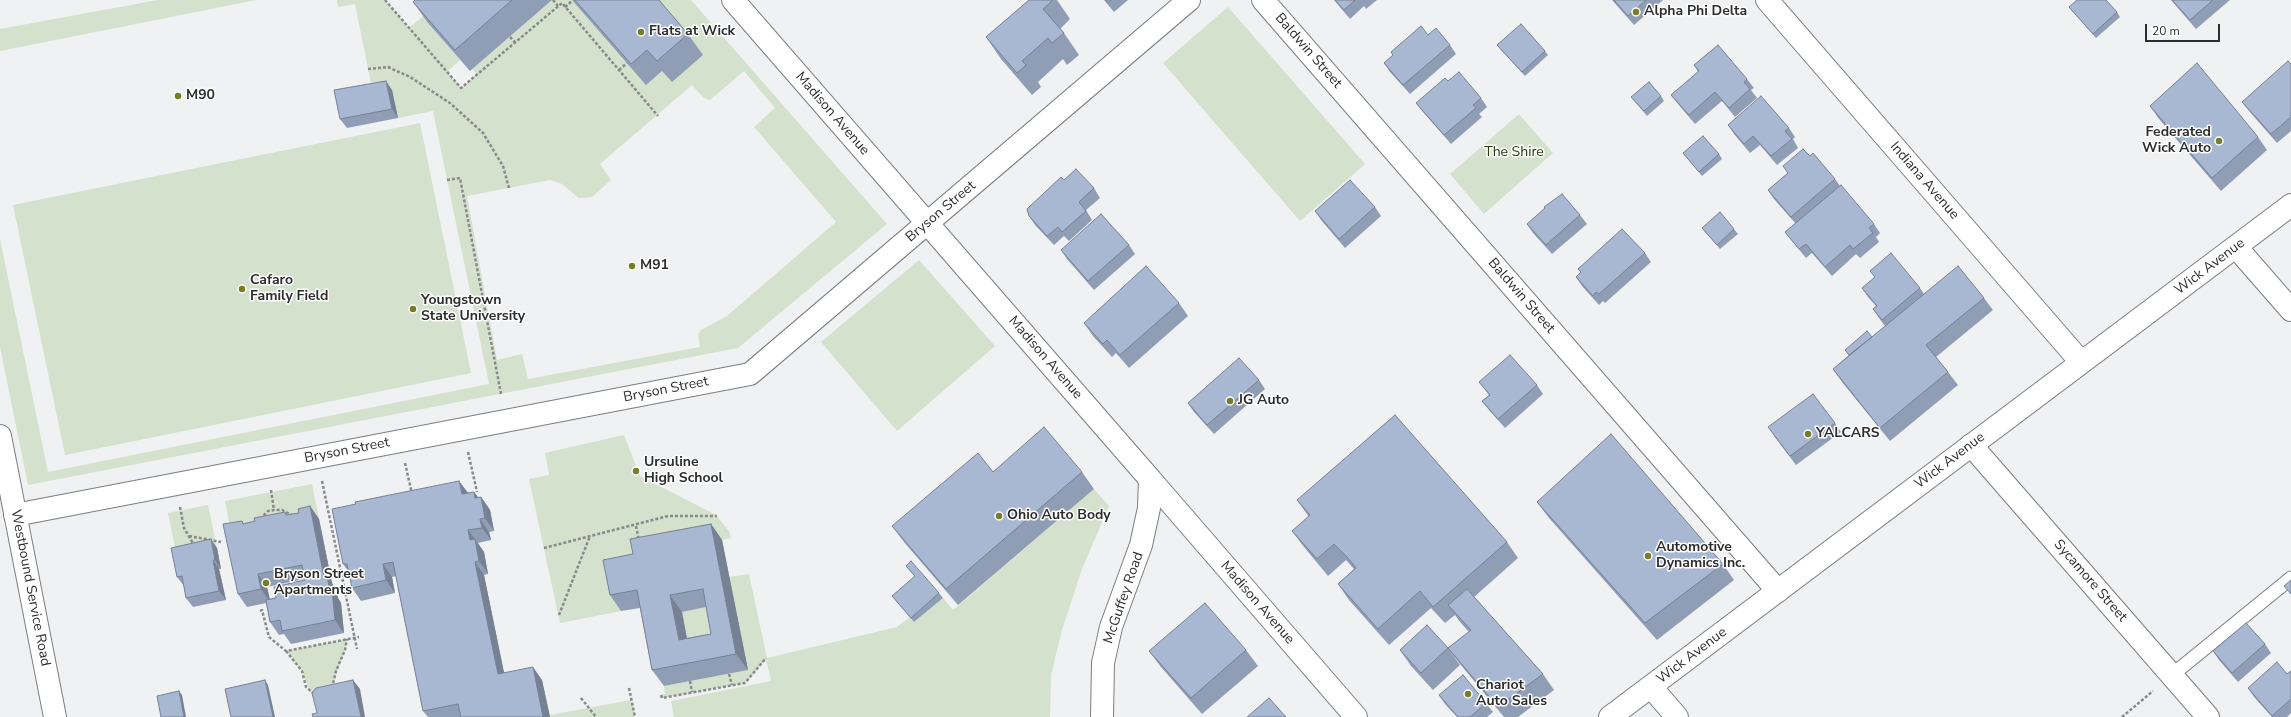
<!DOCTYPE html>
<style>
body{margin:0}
#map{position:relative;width:2291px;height:717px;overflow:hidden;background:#f0f1f3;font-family:"Nunito Sans",sans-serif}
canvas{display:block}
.scale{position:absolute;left:2145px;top:24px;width:75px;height:18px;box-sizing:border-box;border:2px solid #2d2d2e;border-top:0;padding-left:5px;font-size:12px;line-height:14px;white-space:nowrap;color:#2d2d2e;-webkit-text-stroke:3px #fff;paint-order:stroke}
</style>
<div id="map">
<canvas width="2291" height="717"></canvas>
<div class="scale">20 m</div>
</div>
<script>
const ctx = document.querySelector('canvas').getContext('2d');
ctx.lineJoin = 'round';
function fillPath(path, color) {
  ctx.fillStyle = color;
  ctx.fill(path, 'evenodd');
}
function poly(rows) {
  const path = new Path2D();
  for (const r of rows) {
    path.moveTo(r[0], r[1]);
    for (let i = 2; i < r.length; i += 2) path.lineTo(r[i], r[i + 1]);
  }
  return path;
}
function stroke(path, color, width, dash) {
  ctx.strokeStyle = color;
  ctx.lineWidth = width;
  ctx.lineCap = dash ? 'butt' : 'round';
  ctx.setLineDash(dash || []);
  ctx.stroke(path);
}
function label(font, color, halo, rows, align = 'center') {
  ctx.font = font + ' "Nunito Sans",sans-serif';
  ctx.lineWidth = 3;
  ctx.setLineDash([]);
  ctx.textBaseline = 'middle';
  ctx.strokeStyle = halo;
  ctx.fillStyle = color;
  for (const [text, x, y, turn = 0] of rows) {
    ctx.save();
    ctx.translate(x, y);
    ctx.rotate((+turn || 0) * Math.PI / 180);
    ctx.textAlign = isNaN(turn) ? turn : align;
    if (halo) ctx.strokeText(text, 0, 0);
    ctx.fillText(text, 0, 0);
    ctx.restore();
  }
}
fillPath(poly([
 [158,0,256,0,0,51,0,29],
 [337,0,385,0,409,28,442,0,428,23,460,60,447,72,461,88,477,74,472,69,552,0,691,0,887,224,738,348,28,485,0,347,0,239,48,472,489,384,433,111,398,118,392,90,373,93,355,4,338,7],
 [744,71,775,108,754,127,836,222,727,316,701,330,698,334,700,347,528,379,522,354,497,360,467,196,550,180,562,184,579,198,592,197,611,180,600,164,692,85,704,98,710,100],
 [1228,7,1365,164,1300,221,1163,63],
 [1519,114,1553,153,1484,214,1450,174],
 [420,123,471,373,65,455,13,205],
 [919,260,995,346,897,431,821,342],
 [624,435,640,476,716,515,729,531,731,538,642,556,614,576,621,611,560,623,529,479,549,475,545,453],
 [312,484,319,519,232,537,225,501],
 [1094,489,1109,506,1082,569,1062,630,1051,675,1050,717,674,717,671,701,771,681,766,659,745,683,662,698,661,695,665,694,664,686,747,670,729,577,749,574,767,658,897,627,910,617,914,622,943,598,953,610],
 [208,505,217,548,177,557,168,513],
 [714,605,723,650,690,656,682,612],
 [347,639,345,650,332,686,321,700,310,692,302,671,286,651],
 [631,700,635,717,550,717,550,715]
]), '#d4e1cc');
const service = poly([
 [2172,675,2291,578]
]);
const minor = poly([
 [1263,0,1778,591],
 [1767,0,2081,362],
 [2236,247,2291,310],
 [1971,445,2208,717],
 [1150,479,1356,717],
 [15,515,750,374,1189,0],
 [1651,687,1677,717]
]);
const tertiary = poly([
 [733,0,1150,479,1149,508,1141,545,1111,627,1103,663,1102,717],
 [0,436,55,717],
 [1610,717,2291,205]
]);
stroke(service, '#7c7d7f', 15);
stroke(minor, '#7c7d7f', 24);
stroke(tertiary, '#7c7d7f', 24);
stroke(poly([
 [385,0,461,88,562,3,658,116],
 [553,0,558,6],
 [565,7,572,1],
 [510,37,515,42],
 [368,69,388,67,410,77,450,103,483,133,503,166,509,188],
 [619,70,627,63],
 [447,180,460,178,501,394],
 [468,452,477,492],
 [405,463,412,494],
 [322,481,357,649],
 [271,490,274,510],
 [180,507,184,528,194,545],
 [260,519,268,511,274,510,282,510,294,516],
 [636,526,639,541],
 [189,536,221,542],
 [544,548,668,516,717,516],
 [260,611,262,610,269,637,286,651,359,637],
 [559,615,590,536],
 [286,651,302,671,306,687,315,695],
 [729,674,732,685],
 [690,681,692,692],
 [332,688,336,671,345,650,347,639],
 [629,688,635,717],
 [661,695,662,698,745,683,766,658],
 [581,698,596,717],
 [2122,717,2153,691]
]), '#88898a', 2.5, [3, 2]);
stroke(service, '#fff', 13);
stroke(minor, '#fff', 22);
stroke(tertiary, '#fff', 22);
fillPath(poly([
 [415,0,552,0,470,71,428,23,413,2],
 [572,0,659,0,688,34,703,55,672,82,662,71,646,85],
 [1029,0,1057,0,1070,19,1060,29,1064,33,1079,55,1067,65,1063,59,1038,82,1041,87,1032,95,1001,59,986,37],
 [1104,0,1128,0,1114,12],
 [1334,0,1377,0,1366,9,1364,6,1350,19],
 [1612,0,1663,0,1634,25],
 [2171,0,2230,0,2196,29],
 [2069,7,2117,12,2120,17,2096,38,2072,11],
 [1428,35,1450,45,1456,54,1410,94,1390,72,1384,63,1393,55,1391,52],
 [1497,45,1545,51,1548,55,1525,76,1501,50],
 [2291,64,2291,131,2277,143,2249,111,2242,102],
 [1694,65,1747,79,1754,88,1751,90,1757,98,1735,117,1722,101,1695,124,1678,104,1671,95,1698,72],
 [392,90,398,118,347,128,340,119],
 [1661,96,1664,101,1647,116,1631,97],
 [1481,98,1487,107,1479,114,1482,117,1451,144,1423,112,1416,103],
 [2150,106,2258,137,2267,150,2221,191,2159,119],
 [1728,125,1789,128,1795,137,1793,139,1798,148,1777,165,1760,145,1750,153,1734,134],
 [1683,153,1719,154,1722,159,1702,176],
 [1810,156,1835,179,1840,186,1874,224,1880,233,1876,237,1879,242,1860,258,1856,254,1832,276,1812,253,1806,258,1792,241,1785,232,1796,224,1774,199,1768,190,1788,173,1783,166],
 [1064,180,1094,188,1100,198,1086,210,1092,220,1069,241,1064,236,1054,245,1035,225,1029,216],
 [1375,207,1381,216,1345,248,1321,220,1315,211],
 [1580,215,1587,224,1552,254,1533,233,1527,224],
 [1702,228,1734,229,1738,234,1720,249],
 [1129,245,1135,254,1094,290,1067,259,1061,250],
 [1645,253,1651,262,1605,303,1603,301,1599,305,1582,286,1576,277,1581,272,1578,269],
 [1870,271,1920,288,1924,294,1984,298,1993,310,1936,357,1948,372,1958,385,1890,441,1842,382,1833,369,1849,355,1845,350,1872,337,1885,326,1879,318,1873,309,1876,306,1868,297,1862,288,1875,277],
 [1179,303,1188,316,1129,368,1116,353,1112,357,1093,336,1084,323],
 [1259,380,1265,389,1214,434,1194,412,1188,403],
 [1479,382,1537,385,1543,394,1505,428,1489,410,1482,401,1489,395],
 [1835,423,1841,432,1796,465,1774,436],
 [993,472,1082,472,1094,489,958,605,904,542,892,526],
 [474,492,478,498,481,497,490,510,494,531,489,532,491,540,478,543,484,552,488,574,484,575,504,673,542,680,550,717,428,717,423,711,396,576,392,577,395,593,361,601,352,588,348,571,343,564,468,493],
 [1297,500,1507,542,1518,558,1474,597,1543,674,1554,690,1518,717,1504,717,1460,664,1448,648,1469,632,1460,622,1455,615,1445,623,1431,608,1389,645,1349,600,1338,584,1354,569,1346,560,1328,576,1304,547,1292,531,1309,517],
 [1537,502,1723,564,1734,580,1657,640,1549,518],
 [310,506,319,519,332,583,336,589,338,598,341,603,344,633,291,644,284,634,279,635,270,622,266,603,247,607,238,594,242,521,244,524,299,513],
 [305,579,305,580,276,598,270,599,267,587],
 [711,524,722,540,748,670,664,686,652,670,640,608,621,611,610,595,633,554],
 [706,607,711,634,687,638,682,612],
 [217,548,221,569,219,569,226,600,193,607,186,598,184,586,177,577],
 [906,566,939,593,943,598,914,622,892,596,915,577],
 [2265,644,2271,653,2238,682,2219,660,2213,651],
 [1448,648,1460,665,1433,690,1411,666,1400,650],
 [1246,650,1258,666,1202,714,1161,667,1149,651],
 [2291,671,2291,713,2287,717,2272,717,2254,697,2248,688,2287,674],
 [1439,695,1486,703,1493,712,1487,717,1457,717,1445,704]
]), '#909eb5');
fillPath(poly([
 [386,81,392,90,398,118,392,109],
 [459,481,469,494,462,494],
 [474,492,482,502,481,497,490,510,494,531,485,518,475,498],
 [310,506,319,519,332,583,336,589,338,598,341,603,344,633,335,620,330,591,324,577],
 [480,519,489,532,491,540,482,528],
 [711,524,722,540,748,670,736,654],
 [468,530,484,552,488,574,479,561,470,540],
 [211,539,217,548,221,569,215,560],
 [213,560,219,569,226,600,219,591],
 [475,562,484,575,507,687,498,674],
 [383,564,392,577,395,593,386,580],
 [258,574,267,587,270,602,261,589],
 [670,595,682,612,690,656,679,640],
 [533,667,542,680,550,717,543,717],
 [265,680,268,685,275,717,273,717],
 [353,680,360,689,365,717,361,717],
 [179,691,182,695,186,717,184,717]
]), '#768194');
const building = poly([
 [415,0,512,0,455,50,413,2,415,0],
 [575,0,659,0,688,34,657,61,647,50,631,64,575,0],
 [1029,0,1053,0,1043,9,1064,33,1052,43,1048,38,1022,61,1026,65,1017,73,986,37,1029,0],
 [1106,0,1111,0,1108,3,1106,0],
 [1335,0,1355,0,1344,10,1335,0],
 [1614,0,1646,0,1628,16,1614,0],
 [2077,0,2106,0,2117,12,2093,34,2069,7,2077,0],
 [2172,0,2213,0,2190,20,2172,0],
 [1521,24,1545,51,1522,72,1497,45,1521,24],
 [1421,26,1428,35,1436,28,1450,45,1403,85,1384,63,1393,55,1391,52,1421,26],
 [1718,45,1747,79,1744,82,1750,89,1729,108,1715,92,1689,115,1671,95,1699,71,1694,65,1718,45],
 [2288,61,2291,64,2291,117,2271,134,2242,102,2288,61],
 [2197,63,2258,137,2212,178,2150,106,2197,63],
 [1459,72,1481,98,1473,105,1476,108,1444,135,1416,103,1445,78,1448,81,1459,72],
 [386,81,392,109,340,119,334,90,386,81],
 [1649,82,1661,96,1644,111,1631,97,1649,82],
 [1761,96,1789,128,1785,131,1792,139,1771,156,1753,136,1744,144,1728,125,1761,96],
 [1703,136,1719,154,1699,172,1683,153,1703,136],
 [1803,149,1810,156,1813,153,1835,179,1791,217,1768,190,1788,173,1783,166,1803,149],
 [1076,169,1094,188,1079,202,1086,211,1062,232,1058,227,1047,236,1029,216,1027,209,1061,177,1064,180,1076,169],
 [1350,180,1375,207,1339,239,1315,211,1350,180],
 [1841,185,1874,224,1869,228,1873,233,1853,249,1850,245,1825,267,1806,244,1799,249,1785,232,1841,185],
 [1562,194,1580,215,1546,245,1527,224,1545,208,1544,207,1562,194],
 [1720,212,1734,229,1717,245,1702,228,1720,212],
 [1101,214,1129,245,1088,281,1061,250,1101,214],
 [1622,229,1645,253,1599,294,1596,292,1593,296,1576,277,1581,272,1578,269,1622,229],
 [1891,253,1920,288,1882,320,1873,309,1877,306,1862,288,1875,277,1870,271,1891,253],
 [1146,266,1179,303,1120,355,1107,340,1103,344,1084,323,1146,266],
 [1958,266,1984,298,1926,345,1948,372,1880,428,1833,369,1958,266],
 [1867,331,1872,337,1849,355,1845,350,1867,331],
 [1510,355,1537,385,1498,419,1482,401,1490,395,1479,382,1510,355],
 [1239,358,1259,380,1207,425,1188,403,1239,358],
 [1813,394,1835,423,1790,456,1768,427,1813,394],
 [1395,415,1507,542,1433,607,1420,591,1378,629,1338,584,1356,568,1348,558,1334,544,1317,559,1292,531,1310,515,1297,500,1395,415],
 [1044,427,1082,472,946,589,892,526,978,453,993,472,1044,427],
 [1611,434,1723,564,1645,623,1537,502,1611,434],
 [459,481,462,494,474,492,475,498,481,497,485,518,480,519,482,528,468,530,470,540,475,539,479,561,475,562,498,674,533,667,543,717,461,717,458,704,423,711,393,562,383,564,386,580,352,588,347,564,343,564,332,509,356,504,355,502,459,481],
 [310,506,324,577,327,576,330,591,332,590,335,620,282,631,280,620,270,622,266,600,276,598,274,587,305,580,302,565,258,574,261,589,238,594,223,524,242,521,243,524,255,521,254,518,285,512,286,515,299,513,298,509,310,506],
 [711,524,736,654,652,670,637,590,610,595,603,560,633,554,630,539,711,524],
 [703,589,711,634,679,640,670,595,703,589],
 [211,539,215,560,213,560,219,591,186,598,182,576,177,577,171,548,211,539],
 [911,561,939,593,911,618,892,596,915,576,906,566,911,561],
 [2291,580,2291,594,2284,586,2291,580],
 [1467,589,1543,674,1498,707,1448,648,1471,630,1448,605,1467,589],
 [1205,603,1246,650,1191,698,1149,651,1205,603],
 [2246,623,2265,644,2232,673,2213,651,2246,623],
 [1427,625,1448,648,1421,673,1400,650,1427,625],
 [2277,662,2287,674,2291,671,2291,699,2272,716,2248,688,2277,662],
 [1463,675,1486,703,1470,717,1458,717,1439,695,1463,675],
 [265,680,273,717,231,717,225,689,265,680],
 [353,680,361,717,313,717,312,714,317,713,312,693,316,688,353,680],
 [179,691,184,717,161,717,157,696,179,691],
 [1269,698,1286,717,1247,717,1269,698]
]);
fillPath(building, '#a8b8d3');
stroke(building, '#768194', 1);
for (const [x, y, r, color] of [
 [1636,12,4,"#757d29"],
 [641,32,4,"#757d29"],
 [178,96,4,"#757d29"],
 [2219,141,4,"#757d29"],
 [632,266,4,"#757d29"],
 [242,289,4,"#757d29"],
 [413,309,4,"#757d29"],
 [1230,401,4,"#757d29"],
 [1808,434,4,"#757d29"],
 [636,471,4,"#757d29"],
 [999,516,4,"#757d29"],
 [1648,556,4,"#757d29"],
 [266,583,4,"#757d29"],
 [1468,694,4,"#757d29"]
]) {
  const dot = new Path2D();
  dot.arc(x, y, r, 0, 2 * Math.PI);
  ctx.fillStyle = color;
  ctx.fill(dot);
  stroke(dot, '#fff', 1.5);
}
label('bold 14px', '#2d2d2e', '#fff', [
 ["Alpha Phi Delta",1644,12],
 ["Flats at Wick",649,32],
 ["M90",186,96],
 ["Federated",2211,133,"right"],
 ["Wick Auto",2211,149,"right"],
 ["M91",640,266],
 ["Cafaro",250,281],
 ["Family Field",250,297],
 ["Youngstown",421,301],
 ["State University",421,317],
 ["JG Auto",1238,401],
 ["YALCARS",1816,434],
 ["Ursuline",644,463],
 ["High School",644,479],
 ["Ohio Auto Body",1007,516],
 ["Automotive",1656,548],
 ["Dynamics Inc.",1656,564],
 ["Bryson Street",274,575],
 ["Apartments",274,591],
 ["Chariot",1476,686],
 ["Auto Sales",1476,702]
], 'left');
label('14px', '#2d2d2e', '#fff', [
 ["Baldwin Street",1308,51,49],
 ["Madison Avenue",832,114,49],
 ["Indiana Avenue",1924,181,49],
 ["Bryson Street",941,212,-40],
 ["Wick Avenue",2210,267,-37],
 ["Baldwin Street",1521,296,49],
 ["Madison Avenue",1045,358,49],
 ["Bryson Street",666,390,-11],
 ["Bryson Street",347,451,-11],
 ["Wick Avenue",1950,461,-37],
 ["Sycamore Street",2090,581,49],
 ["Westbound Service Road",30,588,79],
 ["McGuffey Road",1124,598,-71],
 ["Madison Avenue",1257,603,49],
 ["Wick Avenue",1692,656,-37]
]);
label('14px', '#22380d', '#fff', [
 ["The Shire",1514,153]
]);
</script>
